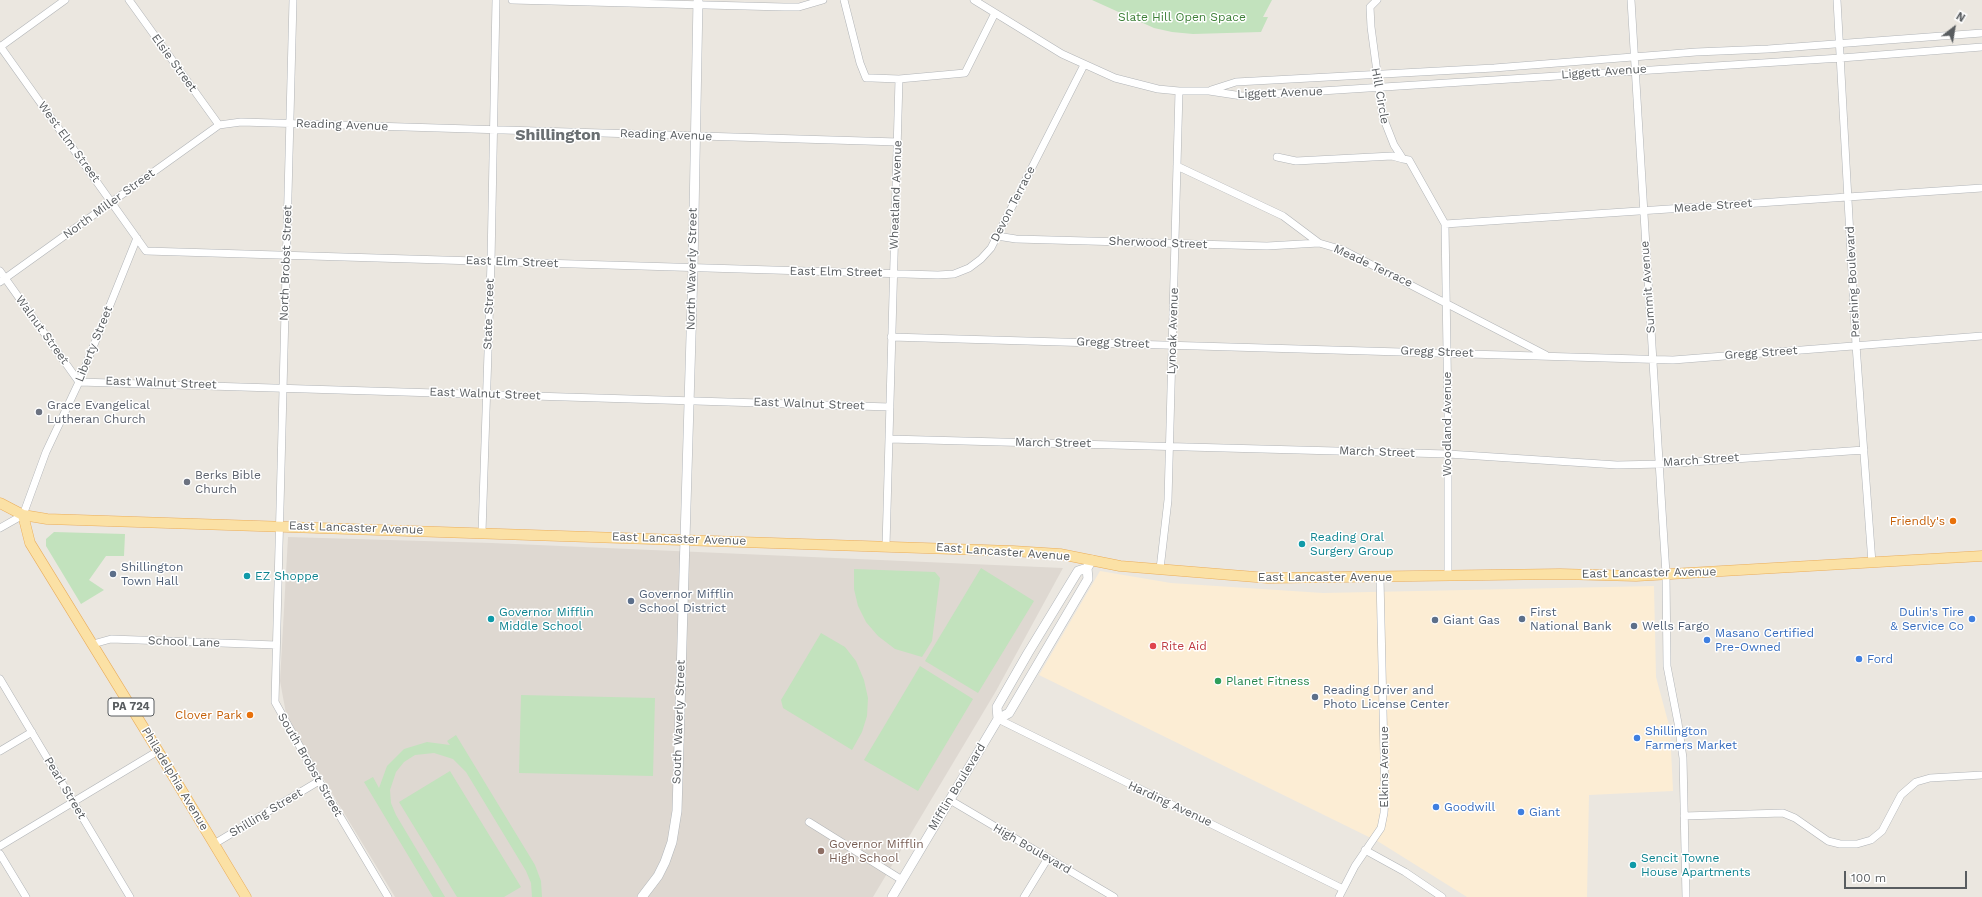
<!DOCTYPE html>
<style>
body{margin:0}
#map{position:relative;width:1982px;height:897px;overflow:hidden;background:#ebe7e0;font-family:"Work Sans",sans-serif}
canvas{display:block}
.north{position:absolute;left:1934px;top:8px;width:40px;height:40px;-webkit-text-stroke:3px #fff;paint-order:stroke;rotate:31deg;font-size:11px;font-weight:700;line-height:16px;text-align:center;color:#595d60}
.north::after{content:'';display:block;margin:auto;width:14px;height:18px;background:#595d60;clip-path:polygon(50% 0,100% 100%,50% 72%,0 100%)}
.scale{position:absolute;left:1844px;top:871px;width:123px;height:18px;box-sizing:border-box;border:2px solid #595d60;border-top:0;padding-left:5px;font-size:12px;line-height:14px;white-space:nowrap;color:#595d60;-webkit-text-stroke:3px #fff;paint-order:stroke}
</style>
<div id="map">
<canvas width="1982" height="897"></canvas>
<div class="north">N</div>
<div class="scale">100 m</div>
</div>
<script>
const ctx = document.querySelector('canvas').getContext('2d');
ctx.lineJoin = 'round';
function fillPath(path, color) {
  ctx.fillStyle = color;
  ctx.fill(path, 'evenodd');
}
function poly(rows) {
  const path = new Path2D();
  for (const r of rows) {
    path.moveTo(r[0], r[1]);
    for (let i = 2; i < r.length; i += 2) path.lineTo(r[i], r[i + 1]);
  }
  return path;
}
function stroke(path, color, width, dash) {
  ctx.strokeStyle = color;
  ctx.lineWidth = width;
  ctx.lineCap = dash ? 'butt' : 'round';
  ctx.setLineDash(dash || []);
  ctx.stroke(path);
}
function label(font, color, halo, rows, align = 'center') {
  ctx.font = font + ' "Work Sans",sans-serif';
  ctx.lineWidth = 3;
  ctx.setLineDash([]);
  ctx.textBaseline = 'middle';
  ctx.strokeStyle = halo;
  ctx.fillStyle = color;
  for (const [text, x, y, turn = 0] of rows) {
    ctx.save();
    ctx.translate(x, y);
    ctx.rotate((+turn || 0) * Math.PI / 180);
    ctx.textAlign = isNaN(turn) ? turn : align;
    if (halo) ctx.strokeText(text, 0, 0);
    ctx.fillText(text, 0, 0);
    ctx.restore();
  }
}
fillPath(poly([
 [1100,571,1171,583,1323,593,1654,586,1656,677,1670,729,1673,791,1589,795,1587,897,1467,897,1379,842,1039,675]
]), '#fcedd4');
fillPath(poly([
 [288,537,492,543,1063,568,996,691,873,897,395,897,287,719,280,681]
]), '#ded8d1');
fillPath(poly([
 [1092,0,1272,0,1263,17,1268,17,1261,32,1193,34,1172,32,1154,28],
 [54,532,125,534,124,556,106,556,89,580,104,590,81,604,46,546,46,539],
 [981,568,1034,601,978,693,925,661],
 [854,569,935,572,940,578,932,641,922,657,895,649,878,636,866,622,858,606,854,589],
 [821,633,845,647,856,661,864,680,868,698,867,716,862,732,852,750,783,708,781,700],
 [920,666,973,699,918,791,864,760],
 [521,695,655,698,653,776,519,773],
 [456,735,535,865,541,881,542,897,532,897,531,883,526,871,466,772,453,759,434,753,415,755,404,762,396,772,390,790,391,803,396,815,445,897,433,897,364,782,373,777,379,788,387,766,404,749,427,742,450,745,447,741],
 [450,771,521,887,504,897,457,897,399,802]
]), '#c2e2bd');
const street = poly([
 [129,0,219,125],
 [293,0,275,702,319,781,388,897],
 [512,0,784,7,799,7,823,0],
 [844,0,860,63,866,78,872,78,899,79,965,73,995,13],
 [974,0,1062,54,1115,78,1158,89,1179,91,1209,91,1242,96,1841,58,1982,47],
 [1377,0,1370,7,1371,27,1383,117,1394,145,1403,159,1409,160,1445,224,1448,415,1448,576],
 [1631,0,1662,510,1666,574,1667,666,1678,723,1683,758,1686,897],
 [1837,0,1856,345,1872,563],
 [0,46,146,251,938,275,954,274,969,268,981,259,991,248,1084,65],
 [0,47,65,0],
 [1211,90,1236,82,1494,68,1696,52,1768,49,1982,33],
 [1277,157,1296,161,1392,156,1403,159],
 [1177,166,1283,216,1319,243,1343,250,1546,355],
 [1445,224,1982,188],
 [997,236,1016,239,1267,246,1319,243],
 [0,271,79,382,890,407],
 [0,282,219,125,241,122,898,142],
 [891,337,1673,360,1982,336],
 [889,439,1448,454,1617,465,1663,464,1864,450],
 [0,528,23,515,46,452,79,382,137,238],
 [482,532,491,262,496,0],
 [886,546,899,79],
 [1160,569,1168,500,1179,91],
 [93,644,111,639,276,645],
 [0,679,130,897],
 [998,719,1343,889],
 [0,751,32,732],
 [950,800,1114,897],
 [1684,816,1783,813,1795,818,1828,841,1840,844,1857,844,1871,840,1882,831,1901,795,1916,782,1930,778,1982,775],
 [809,822,902,880],
 [214,844,319,781],
 [0,846,158,751],
 [1365,850,1405,872,1442,897],
 [0,854,26,897],
 [1024,897,1048,858],
 [1339,897,1355,866,1381,828,1384,813,1385,798,1380,578]
]);
const secondary = poly([
 [998,719,997,707,1028,653,1078,571,1087,568],
 [642,897,658,876,665,862,672,842,677,811,693,268,698,0],
 [892,897,998,719,1009,713,1088,579,1087,568,1092,560]
]);
const primary = poly([
 [0,503,23,515,47,519,1013,551,1060,554,1120,566,1268,578,1560,574,1636,576,1982,556],
 [23,515,30,543,158,751,246,897]
]);
stroke(street, '#b1b4b7', 8);
stroke(secondary, '#b2b6ba', 10);
stroke(primary, '#eaad5a', 11);
stroke(street, '#fff', 7);
stroke(secondary, '#fff', 9);
stroke(primary, '#fbe1a5', 10);
for (const [x, y, r, color] of [
 [39,412,4,"#6b7280"],
 [187,482,4,"#6b7280"],
 [1953,521,4,"#e8710a"],
 [1302,544,4,"#0f9aa8"],
 [113,574,4,"#5c6f8a"],
 [247,576,4,"#0f9aa8"],
 [631,601,4,"#5c6f8a"],
 [491,619,4,"#0f9aa8"],
 [1522,619,4,"#5c6f8a"],
 [1972,619,4,"#3f7fe0"],
 [1435,620,4,"#5c6f8a"],
 [1634,626,4,"#5c6f8a"],
 [1707,640,4,"#3f7fe0"],
 [1153,646,4,"#e0444e"],
 [1859,659,4,"#3f7fe0"],
 [1218,681,4,"#2e9e5b"],
 [1315,697,4,"#5c6f8a"],
 [250,715,4,"#e8710a"],
 [1637,738,4,"#3f7fe0"],
 [1436,807,4,"#3f7fe0"],
 [1521,812,4,"#3f7fe0"],
 [821,851,4,"#8d6e63"],
 [1633,865,4,"#0f9aa8"]
]) {
  const dot = new Path2D();
  dot.arc(x, y, r, 0, 2 * Math.PI);
  ctx.fillStyle = color;
  ctx.fill(dot);
  stroke(dot, '#fff', 1.5);
}
for (const [x, y, w] of [
 [131,707,46]
]) {
  const box = new Path2D();
  box.roundRect(x - w / 2, y - 9, w, 18, 3);
  ctx.fillStyle = '#fff';
  ctx.fill(box);
  stroke(box, '#595d60', 1);
}
label('bold 11px', '#595d60', null, [
 ["PA 724",131,707]
]);
label('12px', '#3e8038', '#fff', [
 ["Slate Hill Open Space",1182,17]
]);
label('12px', '#595d60', '#fff', [
 ["Elsie Street",174,63,54],
 ["Liggett Avenue",1604,72,-4],
 ["Liggett Avenue",1280,93,-2],
 ["Hill Circle",1380,96,80],
 ["Reading Avenue",342,125,2],
 ["Reading Avenue",666,135,2],
 ["West Elm Street",69,142,54],
 ["Wheatland Avenue",896,195,-88],
 ["North Miller Street",109,204,-36],
 ["Devon Terrace",1013,204,-63],
 ["Meade Street",1713,206,-4],
 ["Sherwood Street",1158,243,2],
 ["East Elm Street",512,262,2],
 ["North Brobst Street",286,263,-88],
 ["Meade Terrace",1373,266,25],
 ["North Waverly Street",692,269,-89],
 ["East Elm Street",836,272,1],
 ["Pershing Boulevard",1853,282,-93],
 ["Summit Avenue",1648,287,-94],
 ["State Street",489,314,-88],
 ["Walnut Street",42,330,54],
 ["Lynoak Avenue",1173,331,-88],
 ["Gregg Street",1113,343,2],
 ["Liberty Street",94,344,-68],
 ["Gregg Street",1437,352,2],
 ["Gregg Street",1761,353,-4],
 ["East Walnut Street",161,383,2],
 ["East Walnut Street",485,394,2],
 ["East Walnut Street",809,404,2],
 ["Woodland Avenue",1447,424,-90],
 ["March Street",1053,443,1],
 ["March Street",1377,452,2],
 ["March Street",1701,460,-4],
 ["East Lancaster Avenue",356,528,2],
 ["East Lancaster Avenue",679,539,2],
 ["East Lancaster Avenue",1003,552,4],
 ["East Lancaster Avenue",1649,573,-1],
 ["East Lancaster Avenue",1325,577],
 ["School Lane",184,642,2],
 ["South Waverly Street",679,722,-88],
 ["South Brobst Street",310,765,60],
 ["Elkins Avenue",1384,767,-90],
 ["Philadelphia Avenue",175,779,59],
 ["Mifflin Boulevard",957,787,-59],
 ["Pearl Street",65,788,59],
 ["Harding Avenue",1170,804,25],
 ["Shilling Street",266,813,-31],
 ["High Boulevard",1032,849,30]
]);
label('12px', '#5b616d', '#fff', [
 ["Grace Evangelical",47,405],
 ["Lutheran Church",47,419],
 ["Berks Bible",195,475],
 ["Church",195,489]
], 'left');
label('12px', '#c56008', '#fff', [
 ["Friendly's",1945,521],
 ["Clover Park",242,715]
], 'right');
label('12px', '#0d838f', '#fff', [
 ["Reading Oral",1310,537],
 ["Surgery Group",1310,551],
 ["EZ Shoppe",255,576],
 ["Governor Mifflin",499,612],
 ["Middle School",499,626],
 ["Sencit Towne",1641,858],
 ["House Apartments",1641,872]
], 'left');
label('12px', '#4e5e75', '#fff', [
 ["Shillington",121,567],
 ["Town Hall",121,581],
 ["Governor Mifflin",639,594],
 ["School District",639,608],
 ["First",1530,612],
 ["National Bank",1530,626],
 ["Giant Gas",1443,620],
 ["Wells Fargo",1642,626],
 ["Reading Driver and",1323,690],
 ["Photo License Center",1323,704]
], 'left');
label('12px', '#366cbe', '#fff', [
 ["Dulin's Tire",1964,612,"right"],
 ["& Service Co",1964,626,"right"],
 ["Masano Certified",1715,633],
 ["Pre-Owned",1715,647],
 ["Ford",1867,659],
 ["Shillington",1645,731],
 ["Farmers Market",1645,745],
 ["Goodwill",1444,807],
 ["Giant",1529,812]
], 'left');
label('12px', '#be3a42', '#fff', [
 ["Rite Aid",1161,646]
], 'left');
label('12px', '#27864d', '#fff', [
 ["Planet Fitness",1226,681]
], 'left');
label('12px', '#785e54', '#fff', [
 ["Governor Mifflin",829,844],
 ["High School",829,858]
], 'left');
label('bold 16px', '#6a6f72', '#fff', [
 ["Shillington",558,135]
]);
</script>
